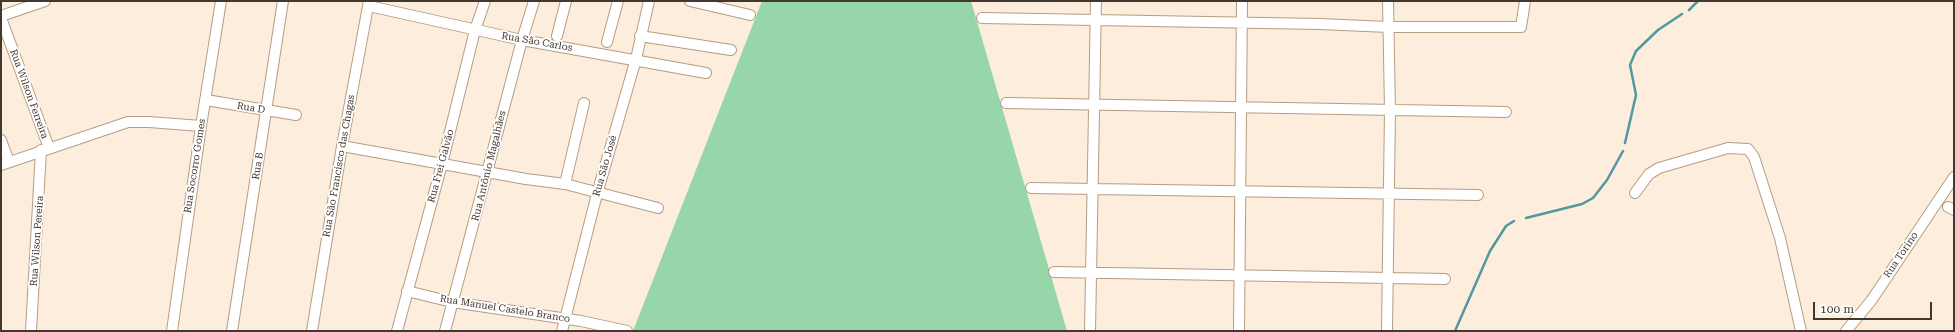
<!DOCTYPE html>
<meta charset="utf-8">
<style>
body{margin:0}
#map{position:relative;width:1955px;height:332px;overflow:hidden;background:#fdeddc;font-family:"Roboto Serif",serif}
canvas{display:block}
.frame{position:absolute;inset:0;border:2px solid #42382d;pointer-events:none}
.scale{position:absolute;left:1813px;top:302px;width:119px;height:18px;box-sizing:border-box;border:2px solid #42382d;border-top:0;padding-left:5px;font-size:12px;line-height:14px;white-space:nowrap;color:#42382d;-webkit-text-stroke:3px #fff;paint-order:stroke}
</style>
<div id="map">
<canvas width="1955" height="332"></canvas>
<div class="frame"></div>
<div class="scale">100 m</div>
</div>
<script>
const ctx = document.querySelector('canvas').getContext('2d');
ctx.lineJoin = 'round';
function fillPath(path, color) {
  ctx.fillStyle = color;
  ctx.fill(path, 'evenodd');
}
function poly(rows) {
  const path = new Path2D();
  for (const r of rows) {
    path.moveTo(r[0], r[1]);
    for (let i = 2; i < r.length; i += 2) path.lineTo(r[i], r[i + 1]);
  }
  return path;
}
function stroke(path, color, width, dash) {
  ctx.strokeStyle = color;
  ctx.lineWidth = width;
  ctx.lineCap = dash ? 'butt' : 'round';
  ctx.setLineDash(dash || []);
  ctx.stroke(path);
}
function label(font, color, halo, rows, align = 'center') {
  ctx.font = font + ' "Roboto Serif",serif';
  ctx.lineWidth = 3.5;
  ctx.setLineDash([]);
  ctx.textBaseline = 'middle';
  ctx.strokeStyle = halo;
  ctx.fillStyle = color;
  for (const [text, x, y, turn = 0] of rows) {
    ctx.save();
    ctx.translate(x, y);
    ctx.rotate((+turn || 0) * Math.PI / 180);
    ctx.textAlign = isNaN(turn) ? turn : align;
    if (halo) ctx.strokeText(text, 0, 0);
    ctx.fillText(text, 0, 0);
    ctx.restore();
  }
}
fillPath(poly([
 [762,1,971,1,1067,331,633,331]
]), '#96d6a8');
stroke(poly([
 [1689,10,1698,1],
 [1625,143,1636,95,1630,65,1636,51,1658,30,1682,14],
 [1526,218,1582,204,1593,198,1607,180,1623,151],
 [1455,331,1490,251,1506,226,1514,221]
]), '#5198a3', 2.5);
const minor = poly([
 [690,1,750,15],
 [369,6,522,40,706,73],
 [1,16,45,1],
 [1,18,49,148],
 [982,18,1320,24,1388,27,1521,27,1525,1],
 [557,36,566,1],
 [640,36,731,50],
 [607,42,618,1],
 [206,100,296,115],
 [1006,103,1506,112],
 [1,140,9,162],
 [342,146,526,179,565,184,658,208],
 [1,165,128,122,149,122,201,126],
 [565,184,584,103],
 [1031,188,1478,195],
 [1635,193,1649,174,1659,168,1728,148,1748,149,1754,157,1780,238,1801,331],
 [1948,207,1954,210],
 [1054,272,1445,279],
 [407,291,452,302,581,321,627,331],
 [31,331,41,150],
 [172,331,201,126,221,1],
 [232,331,283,1],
 [312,331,342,146,369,1],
 [397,331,442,164,475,30,485,1],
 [445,331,522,40,534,1],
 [562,331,597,194,636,59,649,1],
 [1090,331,1096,1],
 [1239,331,1242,1],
 [1387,331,1390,110,1388,1],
 [1846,331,1871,301,1954,177]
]);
stroke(minor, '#b69d82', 12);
stroke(minor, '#fff', 10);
label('10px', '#42382d', '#fff', [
 ["Rua São Carlos",537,42,10],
 ["Rua Wilson Ferreira",29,94,70],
 ["Rua D",251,108,9],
 ["Rua Socorro Gomes",195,166,-81],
 ["Rua B",258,166,-81],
 ["Rua São Francisco das Chagas",339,166,-80],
 ["Rua Frei Galvão",441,166,-75],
 ["Rua Antônio Magalhães",489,166,-76],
 ["Rua São José",605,166,-74],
 ["Rua Wilson Pereira",37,241,-86],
 ["Rua Torino",1901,255,-56],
 ["Rua Manuel Castelo Branco",505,309,9]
]);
</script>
